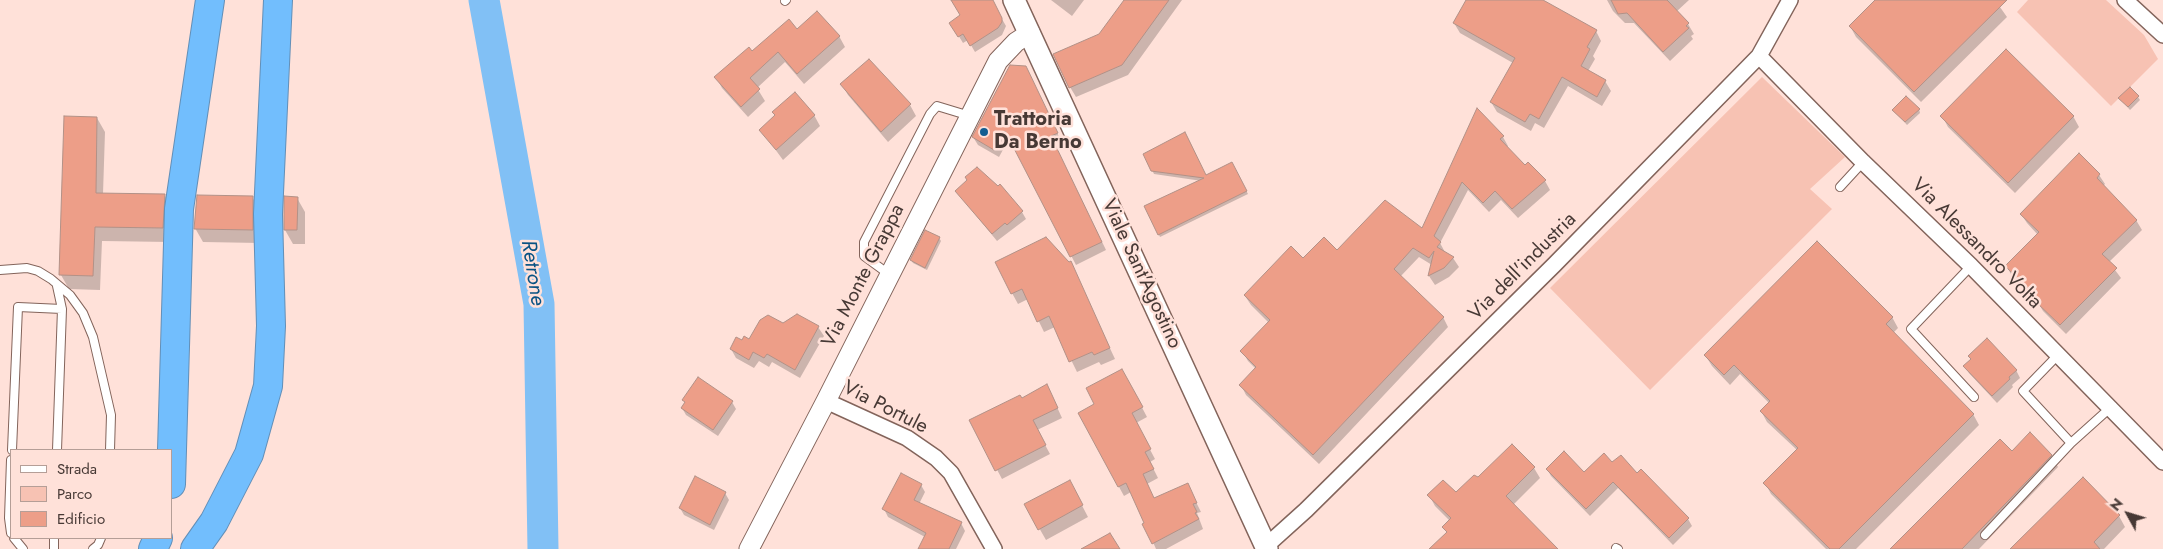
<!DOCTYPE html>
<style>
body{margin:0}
#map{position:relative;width:2163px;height:549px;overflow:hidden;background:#ffe1d9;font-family:Jost,sans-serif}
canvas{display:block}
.legend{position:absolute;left:10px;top:449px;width:162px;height:90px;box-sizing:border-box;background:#ffe1d9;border:1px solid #b59e97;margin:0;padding:6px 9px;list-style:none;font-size:15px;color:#473935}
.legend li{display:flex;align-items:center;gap:10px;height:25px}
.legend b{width:25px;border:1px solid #b59e97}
.north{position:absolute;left:2103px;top:489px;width:50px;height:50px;-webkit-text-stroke:4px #ffe1d9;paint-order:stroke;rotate:309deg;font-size:14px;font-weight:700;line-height:20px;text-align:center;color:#473935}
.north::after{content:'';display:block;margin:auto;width:18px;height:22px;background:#473935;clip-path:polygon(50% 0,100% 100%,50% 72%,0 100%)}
</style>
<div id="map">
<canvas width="2163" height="549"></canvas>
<ul class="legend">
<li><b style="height:6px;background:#fff"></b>Strada</li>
<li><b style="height:14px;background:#f7c2b3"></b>Parco</li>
<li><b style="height:14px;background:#ed9e88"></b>Edificio</li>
</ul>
<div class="north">N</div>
</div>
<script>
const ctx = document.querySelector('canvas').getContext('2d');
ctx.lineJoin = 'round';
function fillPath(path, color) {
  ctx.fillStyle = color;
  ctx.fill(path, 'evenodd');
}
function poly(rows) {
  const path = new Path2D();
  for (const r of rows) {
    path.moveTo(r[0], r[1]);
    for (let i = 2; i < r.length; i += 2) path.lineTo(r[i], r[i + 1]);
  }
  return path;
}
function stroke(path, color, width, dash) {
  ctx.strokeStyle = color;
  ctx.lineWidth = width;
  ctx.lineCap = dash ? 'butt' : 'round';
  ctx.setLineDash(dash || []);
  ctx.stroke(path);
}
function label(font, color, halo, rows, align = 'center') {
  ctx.font = font + ' Jost,sans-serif';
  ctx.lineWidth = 5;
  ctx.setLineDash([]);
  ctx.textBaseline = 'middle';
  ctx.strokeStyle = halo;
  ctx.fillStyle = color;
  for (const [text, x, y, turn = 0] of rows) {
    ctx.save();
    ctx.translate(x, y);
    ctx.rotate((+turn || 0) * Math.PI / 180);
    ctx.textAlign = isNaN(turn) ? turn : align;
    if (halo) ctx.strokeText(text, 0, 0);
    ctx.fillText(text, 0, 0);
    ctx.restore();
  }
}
fillPath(poly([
 [2028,0,2106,0,2144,35,2158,59,2111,106,2017,12],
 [1762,77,1845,157,1810,189,1832,209,1650,390,1550,288]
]), '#f7c2b3');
fillPath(poly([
 [951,0,991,0,1006,26,1002,35,975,52,968,40,963,43,955,30,962,16],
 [1051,0,1084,0,1072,16],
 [1126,0,1182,0,1128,75,1076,97,1070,87,1100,35],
 [1467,0,1540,0,1596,31,1601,41,1593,56,1595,59,1588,71,1605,81,1611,91,1602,106,1568,86,1544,128,1535,123,1531,131,1497,112,1491,102,1513,63,1460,33,1454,23],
 [1607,0,1689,0,1676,12,1688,24,1694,34,1691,36,1693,39,1670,61,1634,23,1625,23,1613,11],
 [1877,0,1995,0,2007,17,1921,102,1856,37,1850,26],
 [797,30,839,36,845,47,804,84,785,62,757,88,765,101,748,117,722,88,716,77],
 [869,61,910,105,916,116,888,142,848,95,842,84],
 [1030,76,1061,141,1055,145,1106,250,1076,265,1010,137,999,157,978,145,973,137],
 [2138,97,2140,100,2130,110,2122,101],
 [1919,109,1920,113,1907,125,1896,113],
 [1477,110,1503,137,1508,146,1507,148,1525,167,1545,181,1550,190,1518,218,1501,200,1489,212,1468,190,1440,243,1446,254,1453,258,1459,267,1449,277,1435,285,1429,276,1432,265,1419,257,1400,277,1443,317,1448,327,1319,464,1246,395,1241,385,1256,369,1248,361,1242,351,1269,323,1251,305,1245,296,1303,260,1423,230],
 [814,115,820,126,783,160,761,130],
 [1942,116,2073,116,2079,127,2015,193,1948,127],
 [97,118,105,132,103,194,165,196,173,209,170,242,102,241,100,290,69,289,61,275],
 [1232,164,1248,194,1160,237,1145,206,1202,181,1154,174,1152,170,1206,176],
 [2099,175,2105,184,2103,186,2136,220,2142,230,2109,262,2121,278,2066,334,2043,311,2037,301,2012,276,2007,267,2038,235,2027,223,2021,214],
 [956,191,1022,212,1026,219,997,241],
 [252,197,261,211,260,243,203,242,195,228],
 [297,198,305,212,305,244,293,244,285,230],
 [939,238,941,241,927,270,913,263,911,260],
 [1070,263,1115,359,1101,365,1099,362,1077,372,1055,327,1044,332,1028,299,1018,304,1012,293],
 [1892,317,1898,328,1893,333,1973,414,1979,425,1856,549,1826,549,1771,494,1765,483,1797,450,1767,422,1761,411,1769,403,1740,374,1730,385,1712,366,1705,355],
 [783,325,818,327,824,336,800,378,772,362,769,367,759,361,754,368,736,358,731,349,742,342,749,341],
 [1965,366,2016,370,2020,378,2012,385,2013,387,1997,403,1969,373],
 [1127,379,1147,417,1136,423,1155,459,1150,462,1158,478,1147,484,1154,500,1192,494,1201,512,1197,513,1203,529,1166,549,1156,549,1131,492,1124,496,1079,414,1096,405],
 [1047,385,1062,418,1037,430,1050,454,1002,479,971,421,1022,400],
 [684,400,732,402,736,409,718,436,686,415,682,408,686,403],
 [2012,452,2051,455,2058,467,1979,549,1891,549],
 [1534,468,1540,478,1513,505,1557,549,1431,549,1447,533,1444,527,1450,521,1435,506,1429,495,1456,494,1478,479],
 [1547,469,1583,473,1637,475,1641,471,1688,519,1692,526,1673,545,1618,488,1590,516,1551,476],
 [921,485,925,492,919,504,961,523,965,531,956,549,919,549,925,537,888,517,884,509],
 [1075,492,1088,517,1046,540,1026,505],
 [725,493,729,500,714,530,684,515,680,508],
 [2119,516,2125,527,2104,549,2011,549]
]), '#0003');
stroke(poly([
 [484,0,539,304,543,549]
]), '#81c0f5', 31);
const building = poly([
 [951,0,993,0,1002,18,1002,22,998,28,970,46,963,34,958,37,949,23,960,15,951,0],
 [1124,0,1169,0,1122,65,1069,88,1053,54,1099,34,1124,0],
 [1466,0,1543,0,1597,30,1587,47,1590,49,1581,66,1606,80,1597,97,1562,77,1539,119,1530,114,1525,122,1490,102,1515,58,1453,23,1466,0],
 [1611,0,1667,0,1689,23,1686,26,1689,28,1663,52,1627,13,1618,14,1611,0],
 [1875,0,2007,0,1914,92,1849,26,1875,0],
 [817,11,840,36,797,74,778,52,750,78,760,89,741,107,714,77,749,47,752,51,789,19,797,29,817,11],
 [2006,49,2074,116,2008,183,1940,116,2006,49],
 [869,59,911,104,881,132,840,84,869,59],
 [1010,65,1026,66,1058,133,1051,136,1102,242,1070,257,1005,131,994,150,972,137,1010,65],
 [2130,87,2139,96,2128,107,2118,98,2130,87],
 [795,92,815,115,776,150,759,130,775,115,772,112,795,92],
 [1906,96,1920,109,1905,122,1892,110,1906,96],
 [1477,108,1504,136,1500,139,1525,165,1528,162,1546,180,1512,209,1495,191,1483,203,1462,182,1434,236,1441,242,1437,247,1454,257,1444,268,1428,276,1434,251,1429,258,1413,248,1394,269,1444,317,1313,455,1239,385,1256,367,1240,351,1270,320,1244,295,1291,246,1303,258,1324,237,1337,250,1385,200,1422,228,1477,108],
 [64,116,97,117,96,193,165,194,163,228,95,227,93,276,59,275,64,116],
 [1185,132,1206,175,1232,162,1247,191,1158,235,1144,206,1204,178,1151,171,1143,154,1185,132],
 [2079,153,2100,174,2097,178,2137,220,2102,254,2117,268,2060,325,2035,301,2038,298,2005,266,2039,232,2020,214,2079,153],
 [977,167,998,186,1000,184,1023,211,1007,225,1005,223,992,234,955,191,967,180,965,177,977,167],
 [197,195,253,196,253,230,194,229,197,195],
 [284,196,298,197,297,230,284,230,284,196],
 [925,230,940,237,925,268,910,260,925,230],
 [1046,237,1069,262,1071,261,1110,348,1094,355,1092,352,1069,362,1049,316,1037,322,1022,289,1011,294,995,262,1046,237],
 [1817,241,1893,317,1886,324,1974,414,1839,549,1830,549,1763,483,1798,448,1760,411,1770,401,1734,365,1724,375,1704,355,1817,241],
 [797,314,819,326,795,370,767,354,764,358,753,352,749,360,730,349,736,337,742,340,744,336,749,339,760,320,768,315,783,323,797,314],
 [1987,338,2017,370,2009,377,2010,379,1992,396,1963,366,1971,359,1968,356,1987,338],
 [1122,369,1143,407,1132,413,1151,449,1145,452,1154,469,1143,474,1154,498,1188,483,1197,503,1193,504,1197,512,1195,513,1199,519,1152,544,1142,524,1144,523,1126,483,1118,487,1078,413,1094,404,1086,388,1122,369],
 [698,377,733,401,713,430,681,408,685,402,682,400,698,377],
 [1047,384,1058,408,1033,420,1046,445,995,471,969,420,1020,395,1022,398,1047,384],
 [2030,432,2052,455,1962,549,1890,549,2000,439,2012,451,2030,432],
 [1512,444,1535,467,1506,496,1558,549,1429,549,1447,532,1442,527,1451,518,1427,495,1443,480,1456,492,1474,475,1478,477,1512,444],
 [1564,451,1584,472,1604,453,1612,462,1621,455,1637,473,1641,469,1689,518,1669,538,1613,482,1586,509,1546,469,1564,451],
 [901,473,922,484,914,500,962,522,949,549,918,549,926,533,882,509,901,473],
 [695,476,726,492,710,525,679,508,695,476],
 [2083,477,2120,515,2094,542,2100,549,2010,549,2083,477],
 [1070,480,1083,505,1038,530,1024,504,1070,480],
 [1110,533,1120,549,1081,549,1110,533]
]);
fillPath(building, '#ed9e88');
stroke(building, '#b29187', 1);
const service = poly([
 [785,1,786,0],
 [1840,187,1863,162],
 [1971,266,1911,329,1974,397],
 [0,270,27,268,38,271,51,279,70,295,83,313,93,337,111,415,110,450],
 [890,275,864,256,864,242,930,114,937,106,970,116],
 [57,286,62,309,57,450],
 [2071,443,2110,408],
 [12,450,18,307,62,309],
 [11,460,9,518,11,533],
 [1985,535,2071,443,2023,391,2058,355],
 [14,538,23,549],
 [1616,548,1618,549],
 [54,549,54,538],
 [93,549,98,545,101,538]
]);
const minor = poly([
 [2125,0,2163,35],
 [1759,56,1863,162,1971,266,2163,462],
 [826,401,907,438,936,458,951,473,994,549],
 [1266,546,1306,510,1554,265,1759,56,1790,0]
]);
const tertiary = poly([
 [749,549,826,401,998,61,1016,42,1030,33]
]);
const secondary = poly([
 [1014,0,1267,549]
]);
const motorway = poly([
 [171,484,179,209,210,0],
 [153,549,158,538],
 [195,549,214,522,249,454,268,386,271,326,268,214,278,0]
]);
stroke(service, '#83645b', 10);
stroke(minor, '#83645b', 18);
stroke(tertiary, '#83645b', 21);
stroke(secondary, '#83645b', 24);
stroke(motorway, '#638fb7', 30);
stroke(service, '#fff', 8);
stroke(minor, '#fff', 15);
stroke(tertiary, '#fff', 19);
stroke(secondary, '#fff', 21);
stroke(motorway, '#72befd', 28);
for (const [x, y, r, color] of [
 [984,132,5,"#135d91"]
]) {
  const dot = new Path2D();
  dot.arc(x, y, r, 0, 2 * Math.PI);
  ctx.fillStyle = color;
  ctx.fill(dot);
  stroke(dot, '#ffe1d9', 2);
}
label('bold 20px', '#473935', '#ffe1d9', [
 ["Trattoria",994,120],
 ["Da Berno",994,143]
], 'left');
label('20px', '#473935', '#ffe1d9', [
 ["Via Alessandro Volta",1976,244,45],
 ["Via dell'industria",1523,267,-45],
 ["Viale Sant'Agostino",1141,274,65],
 ["Via Monte Grappa",864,276,-63],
 ["Via Portule",885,408,27]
]);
label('italic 21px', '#085283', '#ffe1d9', [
 ["Retrone",532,273,81]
]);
</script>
